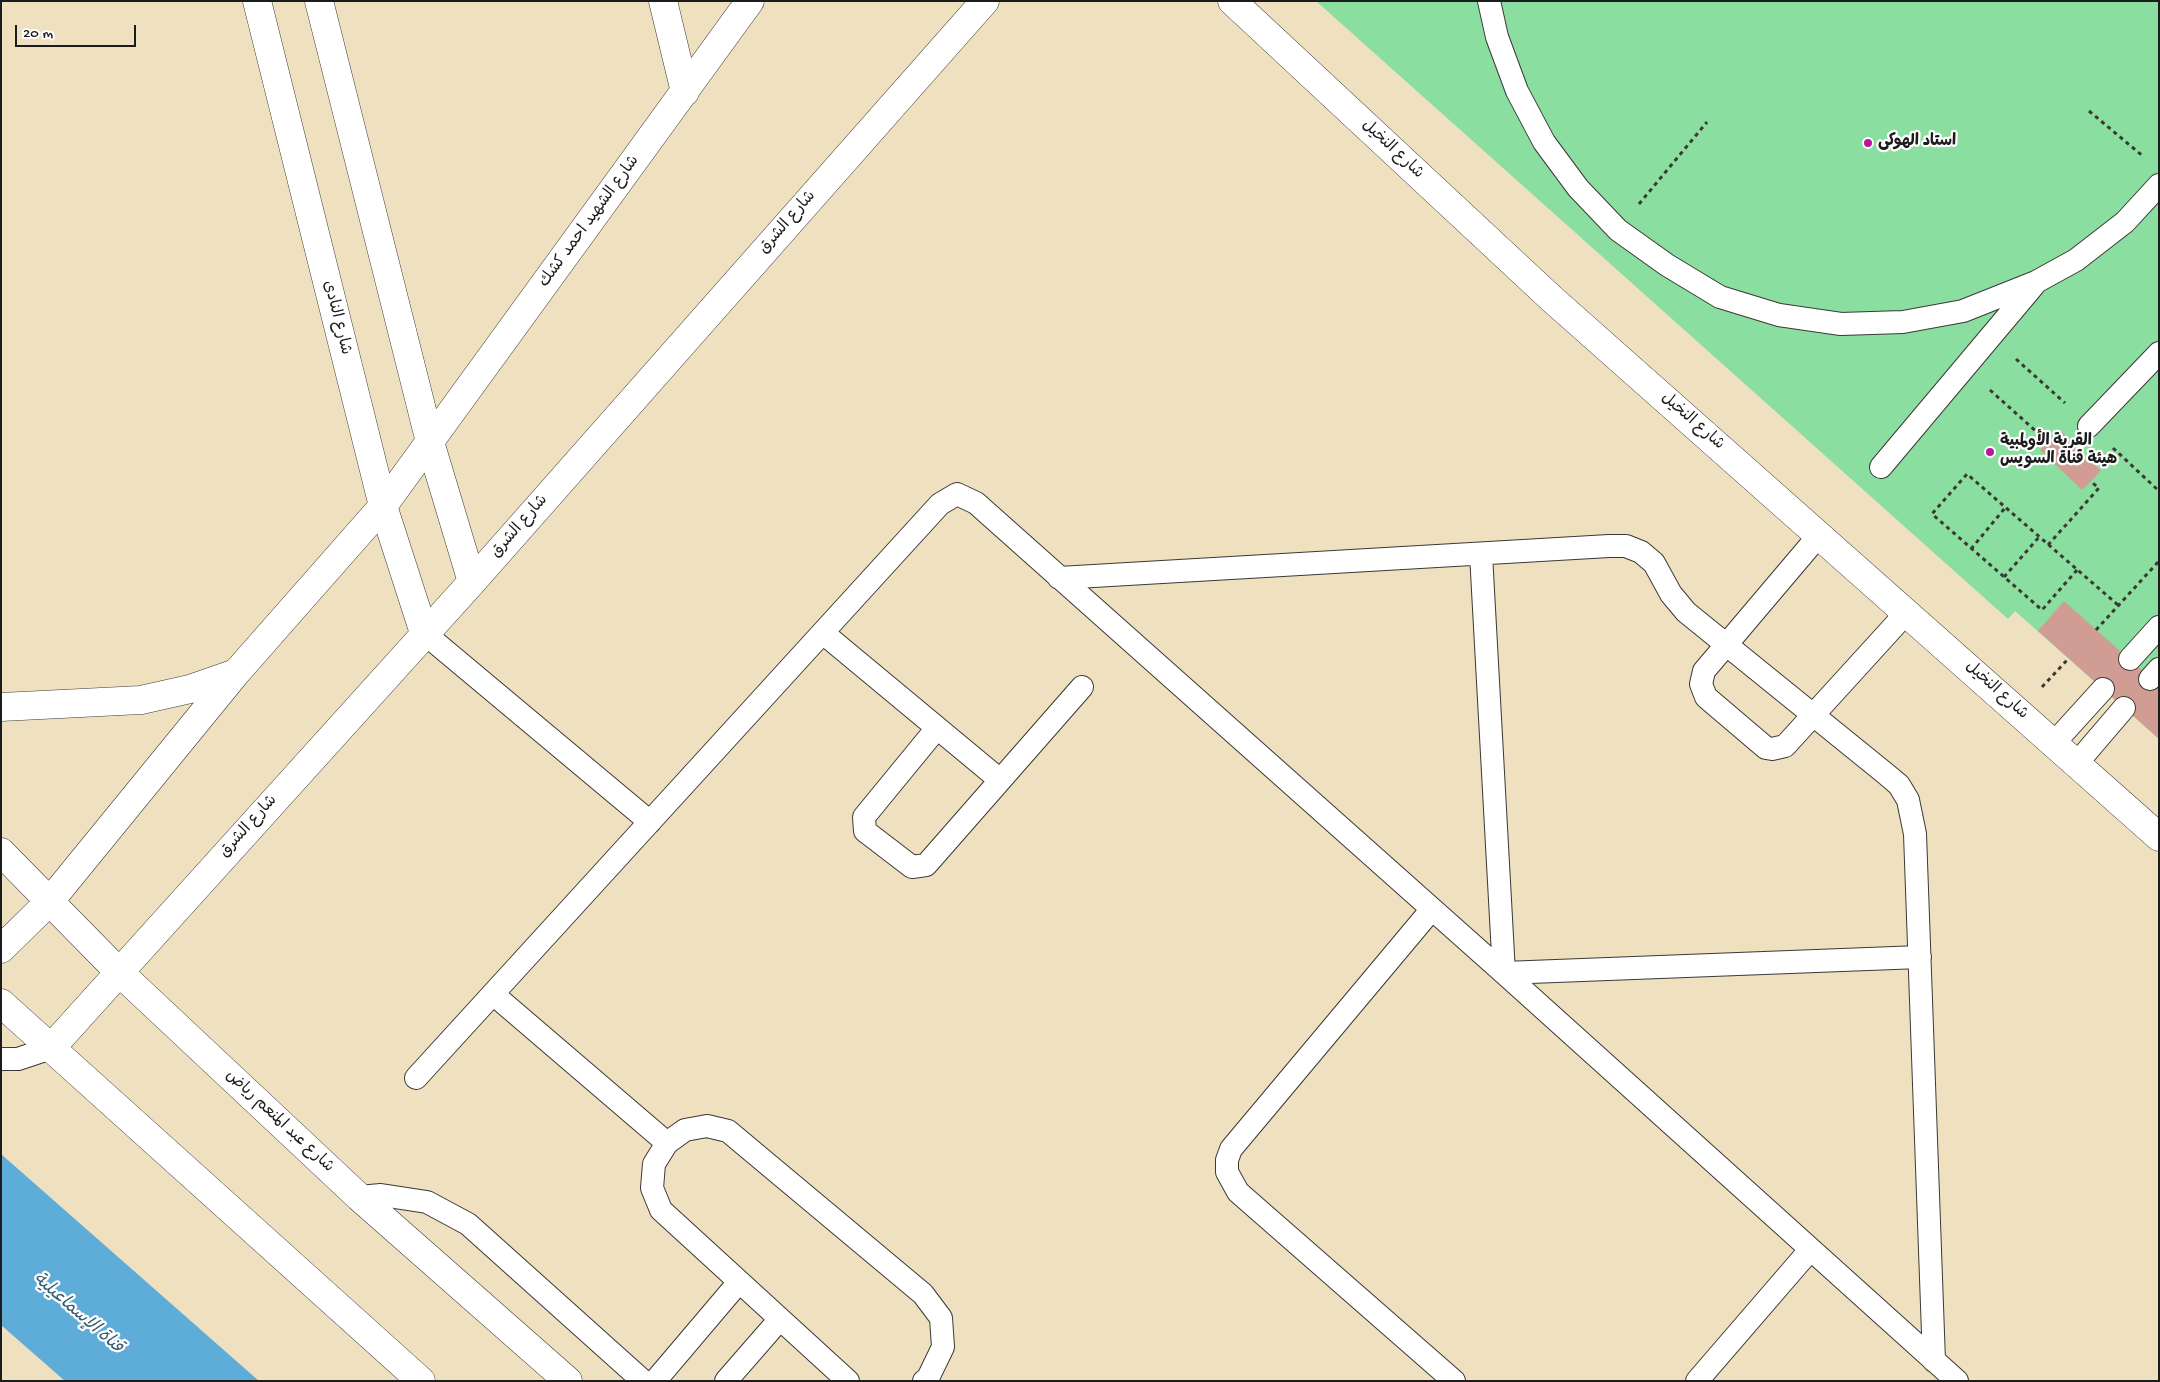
<!DOCTYPE html>
<meta charset="utf-8">
<style>
body{margin:0}
#map{position:relative;width:2160px;height:1382px;overflow:hidden;background:#efe0c0;font-family:"Gochi Hand",sans-serif}
canvas{display:block}
.frame{position:absolute;inset:0;border:2px solid #1c1c1c;pointer-events:none}
.scale{position:absolute;left:15px;top:25px;width:121px;height:22px;box-sizing:border-box;border:2px solid #1c1c1c;border-top:0;padding-left:6px;font-size:15px;line-height:18px;white-space:nowrap;color:#1c1c1c;-webkit-text-stroke:4px #fff;paint-order:stroke}
</style>
<div id="map">
<canvas width="2160" height="1382"></canvas>
<div class="frame"></div>
<div class="scale">20 m</div>
</div>
<script>
const ctx = document.querySelector('canvas').getContext('2d');
ctx.lineJoin = 'round';
function fillPath(path, color) {
  ctx.fillStyle = color;
  ctx.fill(path, 'evenodd');
}
function poly(rows) {
  const path = new Path2D();
  for (const r of rows) {
    path.moveTo(r[0], r[1]);
    for (let i = 2; i < r.length; i += 2) path.lineTo(r[i], r[i + 1]);
  }
  return path;
}
function stroke(path, color, width, dash) {
  ctx.strokeStyle = color;
  ctx.lineWidth = width;
  ctx.lineCap = dash ? 'butt' : 'round';
  ctx.setLineDash(dash || []);
  ctx.stroke(path);
}
function label(font, color, halo, rows, align = 'center') {
  ctx.font = font + ' "Gochi Hand","Playpen Sans Arabic",sans-serif';
  ctx.lineWidth = 4.5;
  ctx.setLineDash([]);
  ctx.textBaseline = 'middle';
  ctx.strokeStyle = halo;
  ctx.fillStyle = color;
  for (const [text, x, y, turn = 0] of rows) {
    ctx.save();
    ctx.translate(x, y);
    ctx.rotate((+turn || 0) * Math.PI / 180);
    ctx.textAlign = isNaN(turn) ? turn : align;
    if (halo) ctx.strokeText(text, 0, 0);
    ctx.fillText(text, 0, 0);
    ctx.restore();
  }
}
fillPath(poly([
 [1316,1,2159,1,2159,739,2015,611,2008,619]
]), '#89dea0');
fillPath(poly([
 [1,1154,259,1381,65,1381,1,1325]
]), '#5eadd8');
fillPath(poly([
 [2060,430,2101,471,2082,490,2040,450],
 [2064,601,2159,686,2159,739,2038,631]
]), '#d19c94');
const service = poly([
 [1489,1,1497,37,1517,91,1544,142,1578,188,1618,230,1667,265,1720,297,1779,315,1841,324,1903,322,1963,311,2036,282,2076,260,2125,222,2159,185],
 [2089,426,2159,353],
 [1881,467,2034,285],
 [1820,534,1704,671,1701,684,1706,697,1766,748,1772,749,1785,746,1907,612],
 [1481,554,1504,973,1920,957],
 [1059,578,1609,546,1626,546,1641,552,1654,563,1671,594,1686,612,1886,774,1899,785,1908,800,1915,834,1934,1361],
 [424,633,650,822],
 [823,633,1000,780],
 [2130,659,2159,627],
 [2150,679,2159,669],
 [937,728,864,817,865,831,912,867,926,865,1082,687],
 [2054,743,2103,689],
 [2077,763,2124,708],
 [1432,909,1231,1149,1227,1160,1227,1172,1238,1192,1454,1381],
 [493,994,667,1143],
 [1,1059,18,1059,51,1048],
 [416,1078,940,504,957,494,976,503,1504,973,1957,1381],
 [359,1197,381,1195,427,1202,468,1224,643,1381],
 [655,1381,739,1282],
 [726,1381,780,1319],
 [848,1381,661,1210,652,1188,654,1164,667,1143,685,1130,707,1126,728,1131,923,1294,941,1318,943,1347,928,1378,924,1381],
 [1697,1381,1810,1250]
]);
const minor = poly([
 [257,1,383,506,424,633],
 [319,1,430,442,472,582],
 [663,1,685,92],
 [1232,1,1552,299,2159,837],
 [1,949,50,901,236,673,383,506,750,1],
 [51,1048,472,582,985,1]
]);
const trunk = poly([
 [1,707,141,700,190,689,236,673],
 [1,852,119,972,359,1197,568,1381],
 [1,1003,421,1381]
]);
stroke(service, '#3c3935', 24);
stroke(minor, '#3c3935', 29);
stroke(trunk, '#3c3935', 29);
stroke(poly([
 [2089,111,2144,157],
 [1639,204,1707,122],
 [2016,359,2065,403],
 [1990,390,2048,442],
 [2113,448,2159,491],
 [2048,545,2099,488,2090,481],
 [1971,549,2005,508],
 [2077,570,2042,610,1932,514,1967,474,2118,605],
 [2004,577,2039,537],
 [2096,630,2159,561],
 [2042,687,2069,658]
]), '#3c3935', 3, [4, 4]);
stroke(service, '#fff', 22);
stroke(minor, '#fff', 28);
stroke(trunk, '#fff', 28);
for (const [x, y, r, color] of [
 [1868,143,5,"#b5179e"],
 [1990,452,5,"#b5179e"]
]) {
  const dot = new Path2D();
  dot.arc(x, y, r, 0, 2 * Math.PI);
  ctx.fillStyle = color;
  ctx.fill(dot);
  stroke(dot, '#fff', 2);
}
label('bold 16px', '#1c1c1c', '#fff', [
 ["استاد الهوكى",1878,143],
 ["القرية الأولمبية",2000,443],
 ["هيئة قناة السويس",2000,461]
], 'left');
label('16px', '#1c1c1c', '#fff', [
 ["شارع النخيل",1392,150,43],
 ["شارع الشهيد احمد كشك",590,222,-54],
 ["شارع الشرق",788,223,-49],
 ["شارع النادى",336,318,76],
 ["شارع النخيل",1692,422,41],
 ["شارع الشرق",520,527,-49],
 ["شارع النخيل",1996,691,42],
 ["شارع الشرق",249,827,-48],
 ["شارع عبد المنعم رياض",279,1122,43]
]);
label('italic 18px', '#3a5d71', '#fff', [
 ["قناة الإسماعيلية",77,1314,41]
]);
</script>
